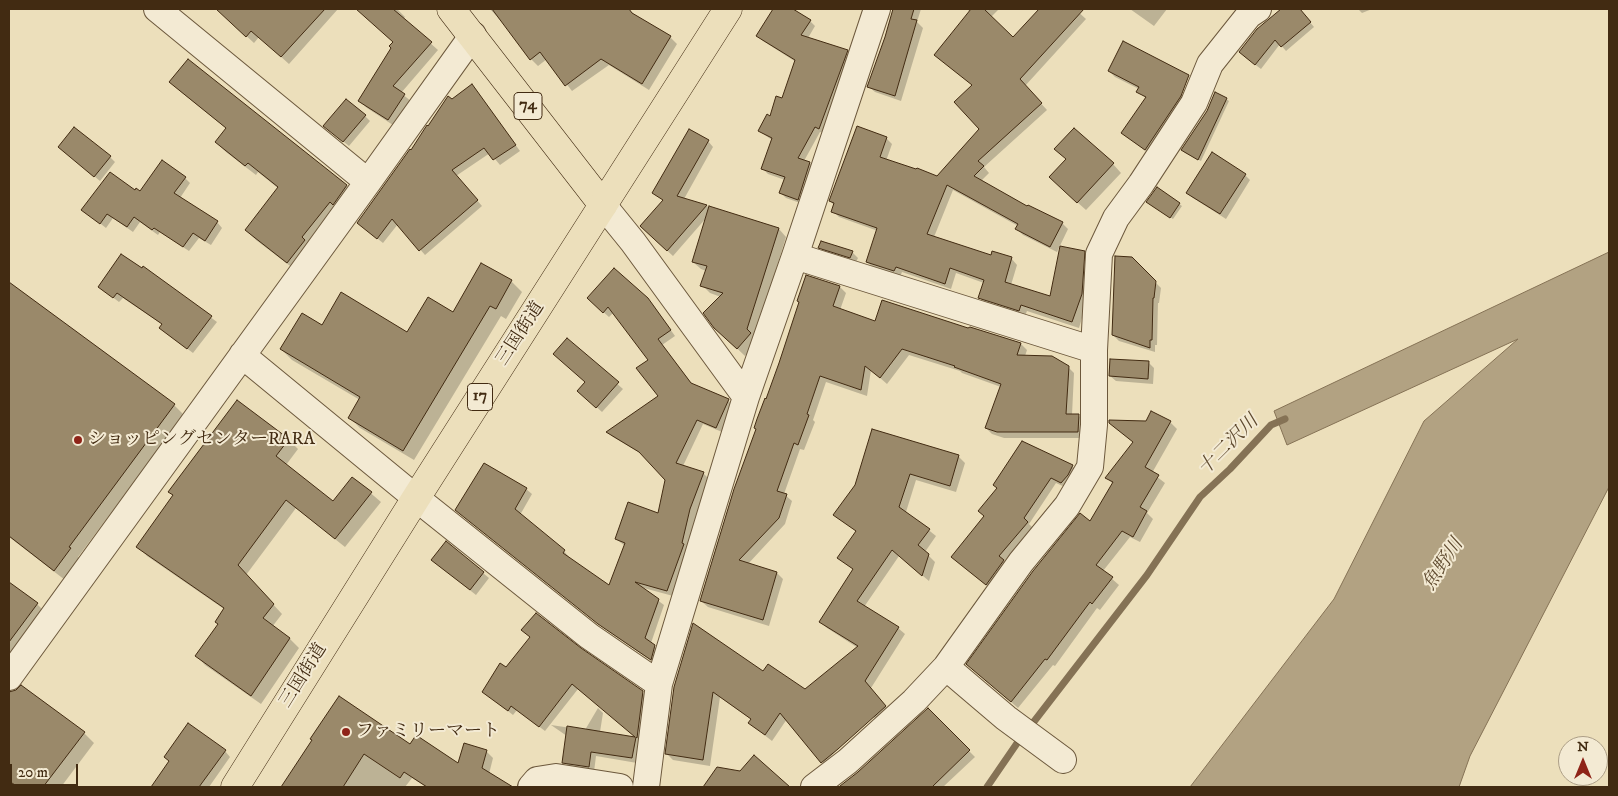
<!DOCTYPE html>
<meta charset="utf-8">
<style>
body{margin:0}
#map{position:relative;width:1618px;height:796px;overflow:hidden;background:#ecdfbb;font-family:"IM FELL DW Pica",serif}
canvas{display:block}
.frame{position:absolute;inset:0;border:10px solid #422b12;pointer-events:none}
.north{position:absolute;left:1558px;top:736px;width:50px;height:50px;box-sizing:border-box;background:#f3ead3;border:1px solid #ac9e86;border-radius:50%;rotate:0deg;font-size:14px;font-weight:700;line-height:20px;text-align:center;color:#422b12}
.north::after{content:'';display:block;margin:auto;width:18px;height:22px;background:#8f2418;clip-path:polygon(50% 0,100% 100%,50% 72%,0 100%)}
.scale{position:absolute;left:10px;top:764px;width:68px;height:22px;box-sizing:border-box;border:2px solid #422b12;border-top:0;padding-left:6px;font-size:15px;line-height:18px;white-space:nowrap;color:#422b12;-webkit-text-stroke:4px #f3ead3;paint-order:stroke}
</style>
<div id="map">
<canvas width="1618" height="796"></canvas>
<div class="frame"></div>
<div class="north">N</div>
<div class="scale">20 m</div>
</div>
<script>
const ctx = document.querySelector('canvas').getContext('2d');
ctx.lineJoin = 'round';
function fillPath(path, color) {
  ctx.fillStyle = color;
  ctx.fill(path, 'evenodd');
}
function poly(rows) {
  const path = new Path2D();
  for (const r of rows) {
    path.moveTo(r[0], r[1]);
    for (let i = 2; i < r.length; i += 2) path.lineTo(r[i], r[i + 1]);
  }
  return path;
}
function stroke(path, color, width, dash) {
  ctx.strokeStyle = color;
  ctx.lineWidth = width;
  ctx.lineCap = dash ? 'butt' : 'round';
  ctx.setLineDash(dash || []);
  ctx.stroke(path);
}
function label(font, color, halo, rows, align = 'center') {
  ctx.font = font + ' "IM FELL DW Pica","Noto Serif JP",serif';
  ctx.lineWidth = 4;
  ctx.setLineDash([]);
  ctx.textBaseline = 'middle';
  ctx.strokeStyle = halo;
  ctx.fillStyle = color;
  for (const [text, x, y, turn = 0] of rows) {
    ctx.save();
    ctx.translate(x, y);
    ctx.rotate((+turn || 0) * Math.PI / 180);
    ctx.textAlign = isNaN(turn) ? turn : align;
    if (halo) ctx.strokeText(text, 0, 0);
    ctx.fillText(text, 0, 0);
    ctx.restore();
  }
}
const water = poly([
 [1609,252,1609,487,1470,756,1459,787,1190,787,1334,599,1424,421,1518,339,1287,445,1274,411,1609,252]
]);
fillPath(water, '#b2a282');
stroke(water, '#857255', 1);
fillPath(poly([
 [217,9,338,9,289,64,259,37,254,43],
 [358,9,397,9,405,17,403,19,438,50,401,93,412,102,396,127,367,108,359,101,393,48,394,42],
 [490,9,539,9,550,23,569,9,629,9,635,16,670,37,677,44,649,90,609,65,572,91,547,59,538,66,531,59,502,20,501,21],
 [774,9,790,9,810,21,815,26,808,38,847,51,853,56,824,133,820,132,804,161,810,163,815,169,803,204,786,198,781,193,785,180,768,174,762,168,772,140,759,131,783,99,796,62,763,41,758,36],
 [897,9,921,9,917,22,923,28,901,101,875,92,868,86],
 [967,9,999,9,991,17,1013,38,1041,9,1075,9,1086,19,1025,86,1047,110,984,167,989,173,980,182,1027,207,1062,223,1068,229,1057,252,1023,235,1017,229,1018,226,953,190,934,237,991,257,1011,258,1017,265,1011,285,1051,298,1084,252,1090,258,1087,301,1079,328,1027,311,1025,316,986,304,980,298,984,283,956,273,951,289,902,272,900,277,874,268,867,262,878,231,839,217,833,211,835,206,830,201,886,138,892,144,886,161,938,177,981,129,974,86,970,12],
 [1130,9,1167,9,1154,26],
 [1283,9,1299,9,1314,27,1286,51,1280,44,1261,69,1245,57,1258,30],
 [1358,9,1372,9,1362,13],
 [188,60,347,186,357,196,298,272,256,240,246,230,279,189,258,172,256,175,226,152,216,142,227,129,181,92,171,82],
 [1109,71,1180,96,1182,94,1187,99,1151,155,1122,133,1147,99,1138,92,1139,89,1115,77],
 [472,86,520,151,500,165,490,153,456,176,482,206,425,255,398,224,383,243,364,228,411,152,452,101],
 [1226,99,1229,101,1201,161,1185,153,1182,150],
 [365,116,370,121,349,146,330,131],
 [708,141,713,147,684,199,707,206,710,209,779,229,786,237,755,338,758,341,745,356,724,336,721,297,710,293,702,285,706,271,701,269,693,262,707,217,673,256,647,232,664,201,654,193],
 [65,152,110,157,115,162,100,181],
 [1113,164,1121,173,1086,210,1059,186],
 [1245,175,1250,180,1226,219,1193,198,1187,193],
 [185,178,190,183,180,198,217,222,222,228,211,245,199,238,189,251,160,232,158,235,140,222,133,232,113,218,106,228,83,210,135,192,140,193],
 [1150,204,1179,204,1182,206,1173,219],
 [820,247,852,252,858,258,856,262,825,253],
 [1131,258,1161,288,1159,303,1158,303,1157,345,1155,345,1155,352,1119,341,1113,335],
 [144,268,217,322,193,353,166,333,163,325,123,298,119,302,99,287],
 [807,277,840,287,846,293,840,310,876,322,968,329,1021,344,1027,350,1025,356,1068,367,1074,373,1072,415,1078,415,1085,422,1084,438,1004,438,992,434,986,428,1001,387,962,373,960,371,909,355,887,384,871,370,867,396,826,382,813,420,815,422,804,450,800,449,784,494,792,501,785,524,748,564,777,573,783,579,769,626,708,607,701,601,800,303],
 [511,281,522,292,506,319,501,316,414,460,360,428,349,417,360,400,292,360,281,349,322,327,408,334,453,314],
 [9,286,13,287,174,405,184,415,78,557,80,559,65,580,9,537],
 [594,304,653,305,675,336,662,345,693,385,728,400,733,406,722,432,703,424,683,466,703,473,709,479,696,515,673,596,640,587,664,605,651,643,660,652,656,664,605,629,462,515,526,489,532,494,520,515,564,551,569,557,568,558,610,587,625,546,616,539,659,515,666,479,645,456,613,437,608,432,659,396,650,360,614,312,609,317],
 [567,340,623,389,602,412,584,396,587,382],
 [1148,362,1154,368,1153,384,1116,381,1110,376],
 [237,401,289,440,298,449,286,465,333,503,353,478,381,502,345,547,296,508,246,575,282,614,272,627,290,639,299,648,261,704,205,665,196,655,219,625,224,609,147,556,138,546,174,496,169,492],
 [1170,422,1177,429,1152,473,1165,483,1147,513,1153,519,1140,542,1130,537,1103,571,1119,585,1100,610,1097,608,1055,666,1053,665,1018,708,975,671,1091,523,1113,484,1107,478,1134,443,1110,423],
 [958,456,965,463,956,492,916,480,906,512,936,536,925,552,935,562,929,581,899,556,864,607,898,628,905,634,871,688,892,714,881,723,870,714,824,764,787,719,772,741,749,723,752,720,720,697,710,766,673,760,667,754,675,687,764,673,805,691,858,648,827,628,821,622,854,570,839,558,857,532,835,515,856,486],
 [1072,466,1078,471,1067,488,1056,483,1029,524,1033,528,1004,561,1009,566,992,590,952,557,985,516,998,488],
 [438,565,483,573,489,578,476,595],
 [9,584,37,604,47,614,9,672],
 [523,630,580,649,642,692,648,698,637,763,596,756,594,772,571,768,565,763,577,743,551,725,585,730,598,708,603,713,600,732,638,738,578,689,545,731,517,710,513,715,484,692,506,669,531,638],
 [15,692,84,733,94,743,61,787,9,787,9,693],
 [928,710,975,757,943,787,840,787,859,773],
 [313,740,411,746,458,764,486,751,493,758,489,774,510,787,426,787,412,778,405,787,283,787],
 [225,751,230,757,209,787,152,787,170,762],
 [754,756,788,787,705,787,718,768,740,772]
]), '#0003');
stroke(poly([
 [1029,728,1147,575,1200,497,1230,469,1271,425,1285,419],
 [987,787,1022,736]
]), '#857255', 7);
const building = poly([
 [216,9,325,9,281,57,251,31,246,37,216,9],
 [356,9,393,9,432,42,393,86,405,94,388,120,358,101,391,48,389,46,393,42,356,9],
 [492,9,629,9,632,13,671,36,642,84,601,59,565,86,540,52,530,60,492,9],
 [773,9,793,9,811,20,801,35,848,50,819,129,815,127,798,158,810,162,798,200,779,193,785,177,761,169,772,138,758,131,767,114,770,116,776,96,782,98,795,60,756,36,773,9],
 [893,9,914,9,911,19,917,20,895,96,867,87,885,37,893,9],
 [971,9,984,9,1013,37,1039,9,1084,9,1020,79,1042,103,978,161,984,166,974,176,1027,206,1028,205,1063,222,1050,247,1015,229,1018,224,947,185,927,234,991,255,992,251,1012,257,1005,282,1050,296,1060,246,1085,251,1082,294,1072,322,1021,305,1019,311,978,298,984,280,950,268,945,284,896,267,894,271,866,262,877,228,831,212,834,203,829,201,857,126,887,137,880,157,916,169,917,168,937,176,979,129,954,102,972,85,934,55,971,9],
 [1281,9,1300,9,1311,22,1281,47,1275,40,1255,65,1239,52,1257,29,1281,9],
 [1123,41,1189,75,1181,96,1145,150,1121,133,1146,97,1136,92,1139,87,1108,71,1123,41],
 [188,59,347,185,333,205,330,202,302,237,305,240,287,263,245,230,278,187,248,163,245,166,215,142,226,128,169,82,188,59],
 [472,84,516,145,493,160,484,148,452,170,478,200,419,251,392,219,377,239,357,223,410,149,411,150,427,125,428,126,448,96,452,99,472,84],
 [1215,92,1227,98,1198,160,1181,150,1207,111,1215,92],
 [346,99,366,115,343,142,323,126,346,99],
 [74,127,111,156,94,177,58,147,74,127],
 [1074,128,1114,163,1077,203,1049,177,1066,159,1054,149,1074,128],
 [689,129,709,140,677,196,707,205,667,251,640,226,663,200,652,193,689,129],
 [1212,152,1246,174,1220,214,1186,193,1212,152],
 [162,160,186,177,174,193,218,221,205,241,193,233,183,247,154,228,152,230,134,217,127,227,107,214,100,224,81,210,110,172,135,190,136,188,140,191,162,160],
 [1157,187,1180,203,1170,218,1146,202,1157,187],
 [709,206,779,228,747,329,751,333,737,349,714,328,703,313,723,293,700,286,707,266,692,262,709,206],
 [821,241,853,251,850,258,818,248,821,241],
 [121,254,142,268,143,266,212,316,187,349,159,328,162,324,117,293,113,298,98,287,121,254],
 [1115,256,1132,257,1156,281,1154,298,1153,298,1152,340,1150,340,1150,348,1112,335,1115,256],
 [481,263,512,280,496,309,490,306,403,451,348,418,360,397,280,349,302,313,322,325,341,292,407,332,428,297,453,312,481,263],
 [614,268,648,298,671,330,658,339,691,383,729,399,716,428,697,420,676,463,704,472,690,509,682,543,684,544,667,591,635,582,659,599,645,638,655,645,651,660,598,624,455,510,484,463,527,488,515,509,565,550,563,553,609,585,625,543,615,539,628,502,658,513,665,480,639,452,606,432,658,396,636,368,648,360,608,307,603,313,587,298,614,268],
 [806,275,840,286,833,306,875,321,882,300,968,328,970,327,1021,343,1017,355,1052,356,1069,366,1066,414,1079,414,1078,432,997,432,985,428,1001,384,954,367,955,366,902,349,880,378,865,366,861,390,820,376,807,414,809,415,798,445,794,443,777,491,787,494,779,518,739,560,777,572,763,620,700,601,734,489,756,429,754,428,757,419,765,398,766,399,779,363,799,302,797,301,806,275],
 [9,282,175,404,69,547,71,548,54,571,9,536,9,282],
 [567,338,619,382,596,408,577,391,585,382,553,354,567,338],
 [1110,359,1149,361,1148,379,1109,376,1110,359],
 [237,400,289,439,276,456,333,501,352,477,372,492,335,539,286,500,238,565,274,604,263,618,290,638,251,696,195,656,218,624,215,622,224,608,136,547,173,495,168,492,237,400],
 [1151,411,1171,421,1145,467,1159,475,1140,507,1147,511,1133,537,1122,531,1096,565,1113,577,1092,604,1090,602,1047,660,1045,659,1011,702,966,664,1033,571,1080,513,1090,521,1113,482,1105,478,1133,442,1109,423,1109,420,1146,421,1151,411],
 [872,429,959,455,950,486,910,474,899,507,930,529,918,545,929,554,922,576,892,550,857,601,899,627,865,681,886,706,838,749,821,763,780,713,765,735,748,723,751,719,713,692,703,760,665,754,674,687,693,623,763,671,768,664,805,689,858,646,819,622,853,569,837,558,856,531,833,515,855,485,872,429],
 [1022,441,1073,465,1068,475,1061,483,1051,478,1024,518,1028,522,999,556,1004,560,986,585,951,557,984,516,978,511,997,488,993,485,1022,441],
 [446,541,484,572,470,590,431,560,446,541],
 [9,582,38,603,9,642,9,582],
 [536,613,581,648,643,691,637,738,636,737,632,758,591,752,589,767,562,763,567,726,635,737,572,684,539,727,511,706,508,711,482,692,500,663,506,667,530,637,521,630,536,613],
 [21,685,85,732,43,787,18,787,9,781,9,692,16,690,21,685],
 [339,696,410,744,416,735,458,763,464,743,487,750,482,768,513,787,427,787,404,772,400,778,364,754,343,787,281,787,312,740,310,739,339,696],
 [928,708,970,750,932,787,841,787,840,786,858,772,928,708],
 [188,723,226,750,199,787,151,787,169,761,164,757,188,723],
 [754,755,790,787,703,787,717,767,740,771,754,755]
]);
fillPath(building, '#9a896a');
stroke(building, '#422b12', 1);
const street = poly([
 [157,9,368,182],
 [603,205,633,242,746,397],
 [795,256,1094,350],
 [242,355,416,498,589,636,659,684],
 [946,667,1006,718,1063,760],
 [9,677,368,182,473,35],
 [531,787,537,780,556,777,620,787],
 [646,787,659,684,746,397,795,256,877,9],
 [814,787,848,761,914,701,946,667,1021,562,1067,506,1090,467,1094,425,1094,350,1099,254,1116,218,1141,184,1194,103,1210,64,1249,15,1258,9]
]);
const primary = poly([
 [451,9,603,205]
]);
const highway = poly([
 [235,787,416,498,728,9]
]);
stroke(street, '#6c583c', 28);
stroke(primary, '#422b12', 29);
stroke(highway, '#422b12', 29);
stroke(street, '#f3ead3', 26);
stroke(primary, '#ecdfbb', 28);
stroke(highway, '#ecdfbb', 28);
for (const [x, y, r, color] of [
 [78,440,5,"#8f2418"],
 [346,732,5,"#8f2418"]
]) {
  const dot = new Path2D();
  dot.arc(x, y, r, 0, 2 * Math.PI);
  ctx.fillStyle = color;
  ctx.fill(dot);
  stroke(dot, '#f3ead3', 2);
}
for (const [x, y, w] of [
 [528,106,28],
 [480,397,25]
]) {
  const box = new Path2D();
  box.roundRect(x - w / 2, y - 13.5, w, 27, 4);
  ctx.fillStyle = '#f3ead3';
  ctx.fill(box);
  stroke(box, '#422b12', 1);
}
label('bold 16px', '#422b12', null, [
 ["74",528,106],
 ["17",480,397]
]);
label('18px', '#422b12', '#f3ead3', [
 ["三国街道",521,334,-57],
 ["三国街道",304,676,-58]
]);
label('18px', '#422b12', '#f3ead3', [
 ["ショッピングセンターRARA",88,440],
 ["ファミリーマート",356,732]
], 'left');
label('italic 19px', '#5e492e', '#f3ead3', [
 ["十二沢川",1229,446,-45],
 ["魚野川",1444,565,-57]
]);
</script>
